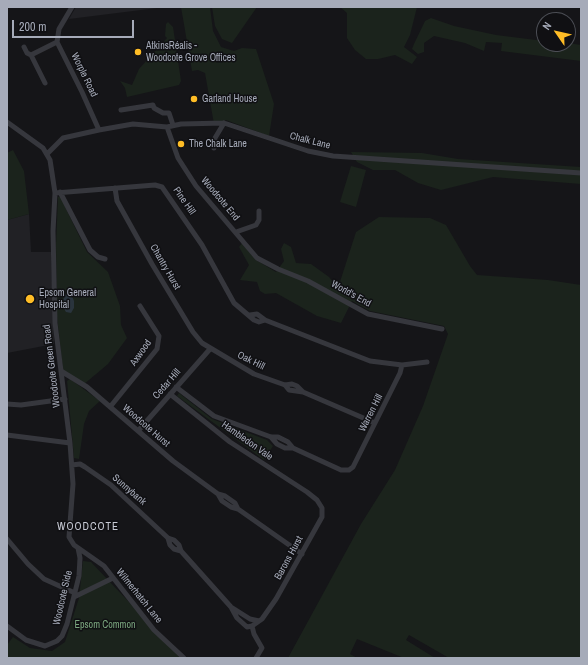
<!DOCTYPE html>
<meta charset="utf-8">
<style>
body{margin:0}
#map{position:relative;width:588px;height:665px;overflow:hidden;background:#151518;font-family:"Archivo Narrow",sans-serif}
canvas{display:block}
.frame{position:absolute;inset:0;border:8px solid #a6abb9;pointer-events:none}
.north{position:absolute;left:536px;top:12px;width:40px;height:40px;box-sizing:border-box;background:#101013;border:1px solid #4c4e55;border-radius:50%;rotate:304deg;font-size:11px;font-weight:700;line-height:16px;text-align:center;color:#a6abb9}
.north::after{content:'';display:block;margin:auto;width:14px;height:18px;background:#ffbd26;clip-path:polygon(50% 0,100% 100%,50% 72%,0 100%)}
.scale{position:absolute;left:12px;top:20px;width:122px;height:18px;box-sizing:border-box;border:2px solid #a6abb9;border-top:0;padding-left:5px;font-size:12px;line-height:14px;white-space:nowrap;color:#a6abb9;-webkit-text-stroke:3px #101013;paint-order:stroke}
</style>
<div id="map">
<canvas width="588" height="665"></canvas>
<div class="frame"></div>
<div class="north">N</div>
<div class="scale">200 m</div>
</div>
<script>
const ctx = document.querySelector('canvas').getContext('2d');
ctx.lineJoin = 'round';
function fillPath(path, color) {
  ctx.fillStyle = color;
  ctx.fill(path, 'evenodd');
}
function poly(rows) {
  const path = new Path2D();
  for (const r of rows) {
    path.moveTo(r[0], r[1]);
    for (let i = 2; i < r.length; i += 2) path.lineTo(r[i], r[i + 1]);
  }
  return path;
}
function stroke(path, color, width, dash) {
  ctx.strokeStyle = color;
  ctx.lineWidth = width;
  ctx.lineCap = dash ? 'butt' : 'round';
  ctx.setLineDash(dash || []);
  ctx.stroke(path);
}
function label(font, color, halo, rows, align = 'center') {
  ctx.font = font + ' "Archivo Narrow",sans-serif';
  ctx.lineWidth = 3;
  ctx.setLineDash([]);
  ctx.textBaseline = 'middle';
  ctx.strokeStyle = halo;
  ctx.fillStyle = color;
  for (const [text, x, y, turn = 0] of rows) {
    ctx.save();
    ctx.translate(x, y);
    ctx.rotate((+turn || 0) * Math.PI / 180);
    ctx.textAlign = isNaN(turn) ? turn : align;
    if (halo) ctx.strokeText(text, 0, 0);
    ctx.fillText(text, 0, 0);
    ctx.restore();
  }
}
fillPath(poly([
 [76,7,165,7,69,19],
 [29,214,31,252,51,252,54,344,7,353,7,220]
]), '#212125');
fillPath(poly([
 [181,7,210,7,213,31,221,47,234,51,242,48,256,49,274,104,269,136,226,120,214,124,205,73,198,70,192,71],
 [212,7,257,7,232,43,222,39,215,26],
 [340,7,417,7,410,35,404,47,417,57,412,64,395,55,378,59,366,59,355,50,347,38,347,13],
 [431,18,454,26,496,35,544,41,544,44,568,43,581,45,581,61,501,51,502,43,486,42,484,51,465,43,434,36,424,43,424,52,418,54,412,49,414,44,425,21],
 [168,22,173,27,181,81,179,85,127,97,125,88,120,81,132,85,139,69,167,38,165,36,166,24],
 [13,150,24,171,29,214,7,220,7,153],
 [351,152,422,153,458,159,581,167,581,184,493,177,441,190,418,183,395,170,373,170,357,162],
 [351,166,366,170,356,207,340,202],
 [61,196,66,209,87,252,108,272,120,306,121,325,127,338,108,364,83,385,63,370,57,317,56,246,58,197],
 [379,217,430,218,446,225,470,266,477,275,548,280,581,285,581,658,449,658,409,635,406,640,435,658,404,658,357,639,350,654,357,658,288,658,361,524,395,470,423,406,448,334,444,326,370,311,352,301,341,323,317,316,276,293,265,294,260,291,257,282,240,280,249,265,239,247,242,243,256,260,276,272,284,261,281,249,284,243,291,247,296,263,311,264,329,277,338,288,356,232],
 [70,379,100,401,89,411,84,424,79,459,74,458,67,381],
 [179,393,212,419,267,440,273,446,264,460,177,396],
 [83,561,91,562,182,658,7,658,7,645,13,637,30,648,52,651,65,642,79,598]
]), '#1b231c');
fillPath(poly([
 [68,294,72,296,74,301,74,308,71,313,66,312,63,307,64,295]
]), '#2a343d');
stroke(poly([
 [72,7,59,29,57,42,82,92,99,130],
 [24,47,27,53,31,55,45,83],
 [31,55,57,42],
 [121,110,153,105,154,108,163,113,169,113,173,125],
 [7,122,43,148,50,160,52,173,55,193,53,231,55,323,70,443,73,484,69,537,74,545,104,566,154,630,184,658],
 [167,127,178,158,196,186,257,258,278,269,308,281,368,314,442,329],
 [214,148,215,138,224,123],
 [47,154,63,138,99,130,133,124,167,127,181,124,224,123,308,151,333,156,581,173],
 [115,188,117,201,152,264,193,332,202,343,254,374,285,385,292,384,297,386,303,392,375,423],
 [60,192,90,250,98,257,105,259],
 [55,193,155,185,162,187,202,245,234,303,254,320,259,322,265,320],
 [236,232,256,225,259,220,259,211],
 [250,315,257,314,265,320,370,361,402,365,427,362],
 [61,371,87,387,173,461,218,494,222,501,231,507,238,509,302,554],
 [285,385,289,390,303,392],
 [176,387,214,416,271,437,278,437,288,442,293,448,341,470,349,470,353,467,400,373,402,365],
 [170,394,230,442,307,492,317,500,322,508,322,517,276,599,262,619,252,626,247,627,237,618,231,607],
 [7,404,21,405,65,399],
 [110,407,157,349,159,336,140,306],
 [138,431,210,349],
 [7,435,70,443],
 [271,437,277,444,285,448,293,448],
 [72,465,80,464,85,467,111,485,168,538,170,545,174,549,181,551],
 [218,494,225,496,235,503,238,509],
 [168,538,174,540,179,545,181,551,231,607,250,619,259,621],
 [7,539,28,564,44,579,75,593],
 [74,597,113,578],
 [7,626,26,640,45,646,57,641,62,636,67,624,79,576,80,558,78,548],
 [252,626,254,634,262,648,256,658]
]), '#36373d', 5);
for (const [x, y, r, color] of [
 [138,52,4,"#ffbd26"],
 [194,99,4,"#ffbd26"],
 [181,144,4,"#ffbd26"],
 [30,299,5,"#ffbd26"]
]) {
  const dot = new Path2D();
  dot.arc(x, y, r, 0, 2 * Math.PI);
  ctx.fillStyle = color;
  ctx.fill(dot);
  stroke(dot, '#101013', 1.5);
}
label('10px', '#a6abb9', '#101013', [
 ["AtkinsRéalis -",146,46],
 ["Woodcote Grove Offices",146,58],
 ["Garland House",202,99],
 ["The Chalk Lane",189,144],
 ["Epsom General",39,293],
 ["Hospital",39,305]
], 'left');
label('10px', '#a6abb9', '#101013', [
 ["Worple Road",84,75,64],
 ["Chalk Lane",310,141,14],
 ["Woodcote End",220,199,50],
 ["Pine Hill",184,201,55],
 ["Chantry Hurst",165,267,60],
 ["World's End",351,294,29],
 ["Axwood",141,353,-55],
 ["Oak Hill",251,361,26],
 ["Woodcote Green Road",52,366,-97],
 ["Cedar Hill",167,384,-49],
 ["Warren Hill",371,413,-63],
 ["Woodcote Hurst",146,426,41],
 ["Hambledon Vale",247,441,35],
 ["Sunnybank",129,490,41],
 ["Barons Hurst",289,558,-61],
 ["Wilmerhatch Lane",139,596,51],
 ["Woodcote Side",63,598,-77]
]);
label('10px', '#7ba67f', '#101013', [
 ["Epsom Common",105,625]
]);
ctx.letterSpacing = '1px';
label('11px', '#c7cad4', '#101013', [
 ["WOODCOTE",88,527]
]);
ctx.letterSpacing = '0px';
</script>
